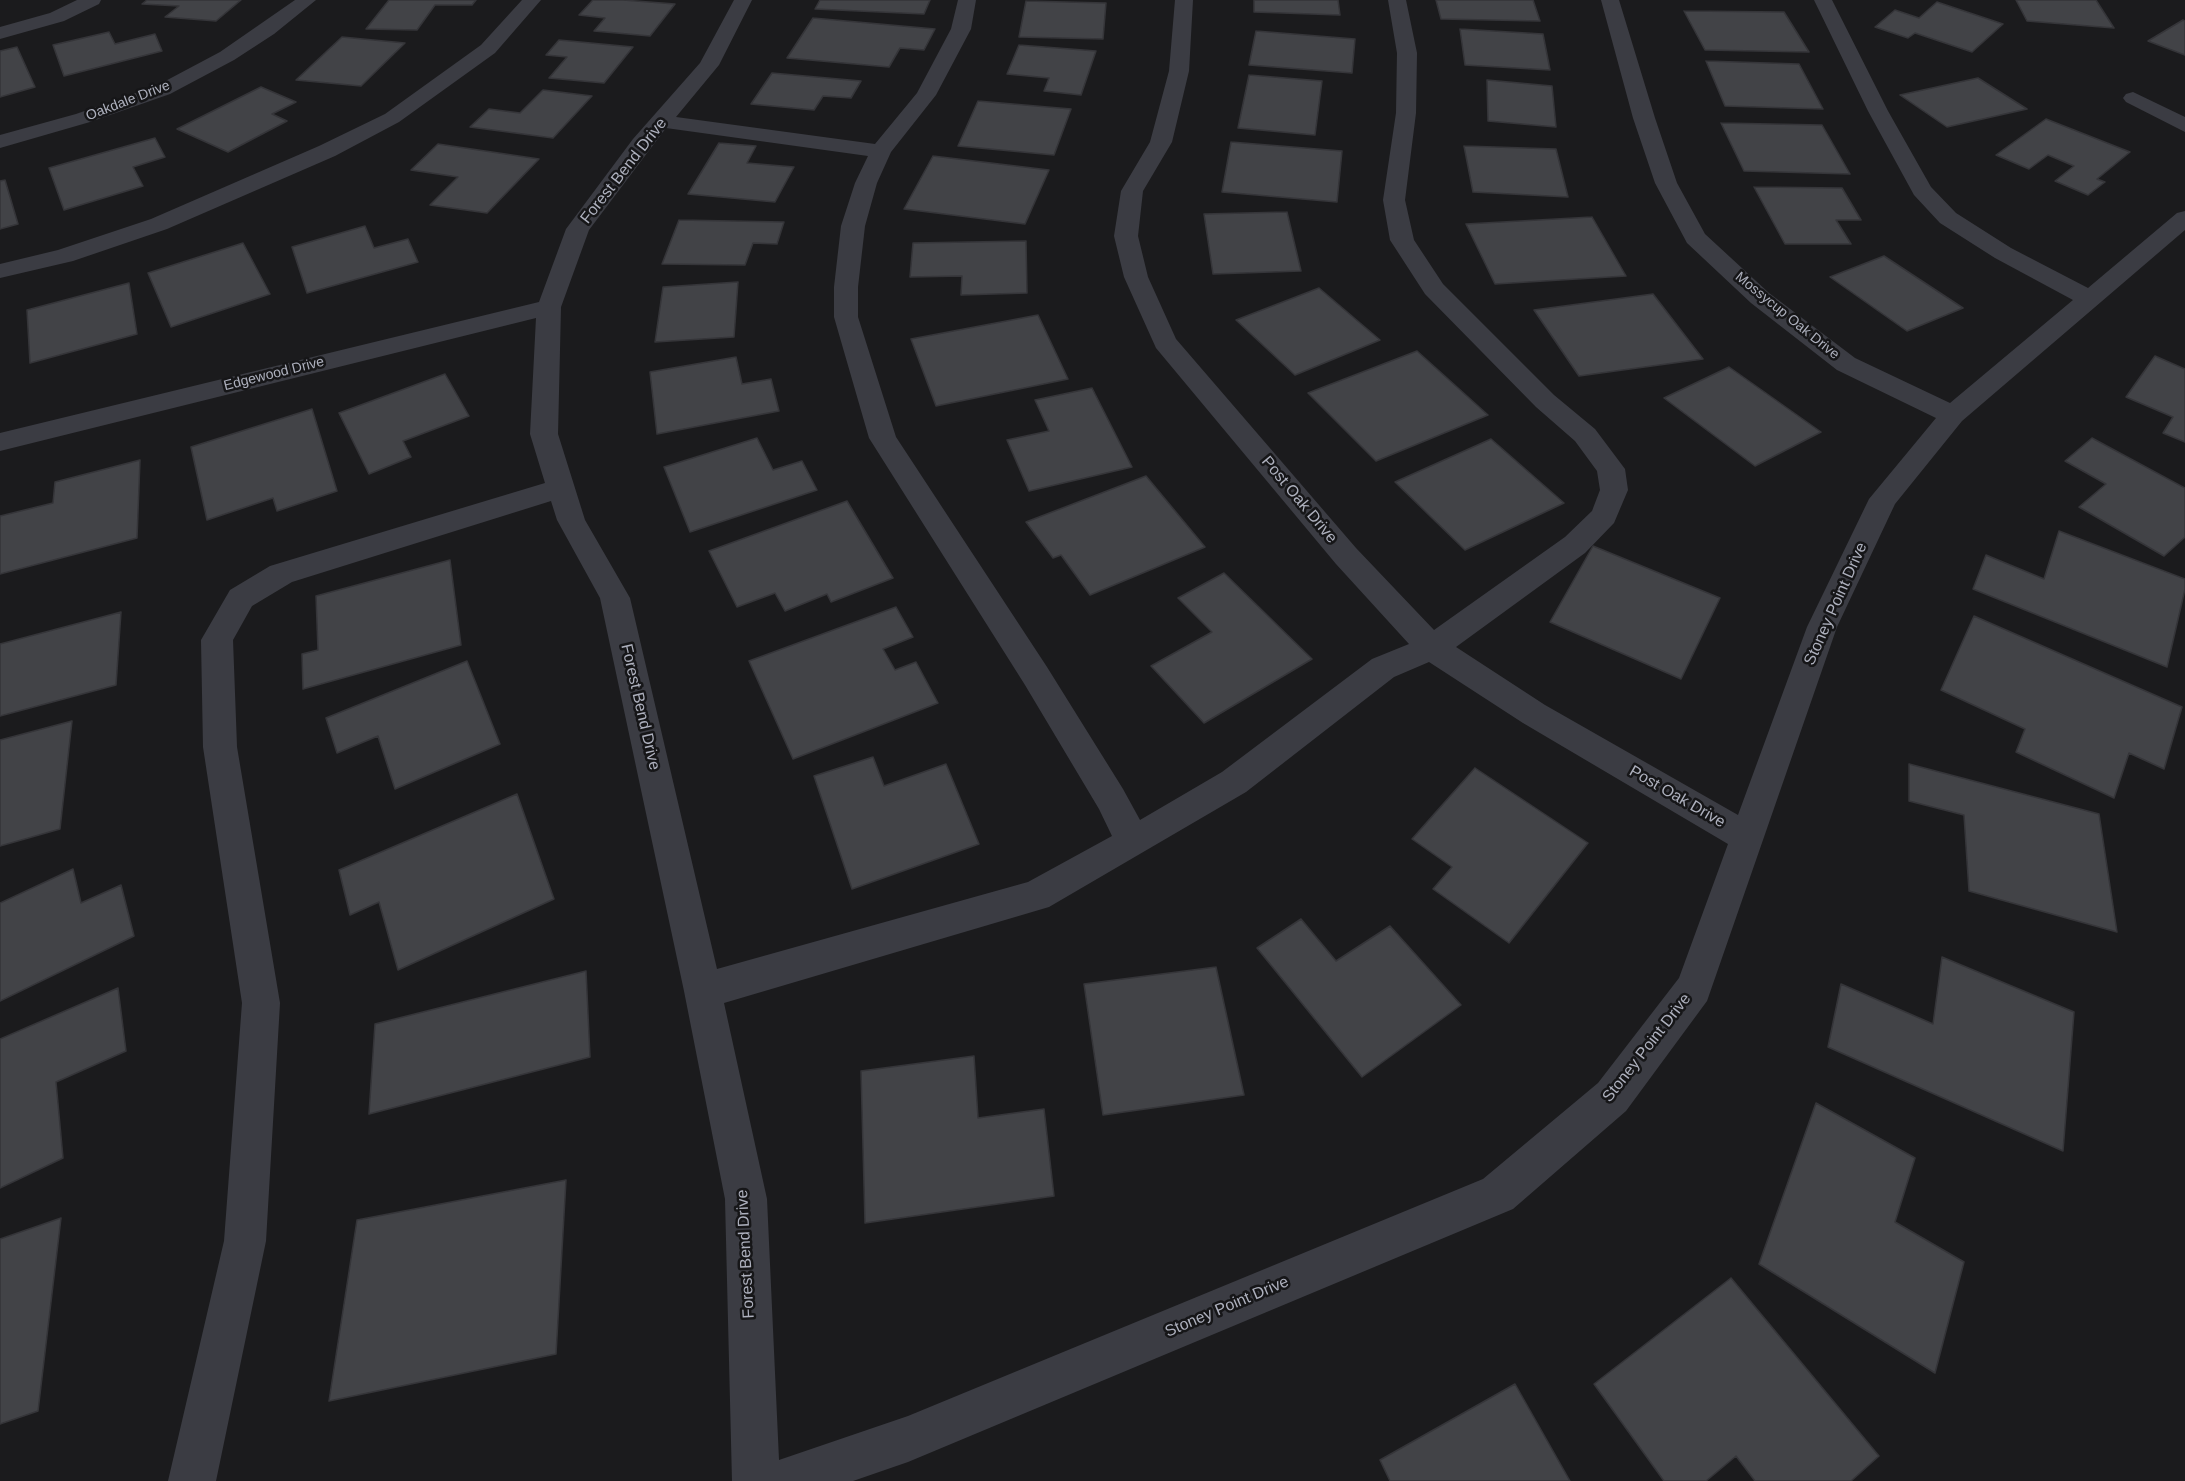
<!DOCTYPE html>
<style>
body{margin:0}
canvas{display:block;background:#1b1b1d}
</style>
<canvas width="2185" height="1481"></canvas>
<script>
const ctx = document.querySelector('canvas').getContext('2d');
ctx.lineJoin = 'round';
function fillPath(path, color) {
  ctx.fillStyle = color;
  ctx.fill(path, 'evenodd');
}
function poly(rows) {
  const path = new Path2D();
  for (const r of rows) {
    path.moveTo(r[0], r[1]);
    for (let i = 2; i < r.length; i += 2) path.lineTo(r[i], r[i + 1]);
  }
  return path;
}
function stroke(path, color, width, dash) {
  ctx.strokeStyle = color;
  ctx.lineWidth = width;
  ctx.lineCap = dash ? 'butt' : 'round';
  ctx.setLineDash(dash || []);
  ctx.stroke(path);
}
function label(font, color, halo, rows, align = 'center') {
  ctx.font = font + ' Helvetica,sans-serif';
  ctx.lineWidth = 5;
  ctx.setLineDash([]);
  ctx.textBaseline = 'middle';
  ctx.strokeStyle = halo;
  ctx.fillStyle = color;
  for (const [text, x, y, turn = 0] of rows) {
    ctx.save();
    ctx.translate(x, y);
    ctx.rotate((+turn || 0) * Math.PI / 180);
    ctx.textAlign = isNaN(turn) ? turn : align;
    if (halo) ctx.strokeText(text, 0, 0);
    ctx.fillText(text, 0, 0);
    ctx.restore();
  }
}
const building = poly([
 [147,0,241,0,216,21,165,17,179,6,142,4,147,0],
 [389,0,476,0,472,5,435,5,417,30,366,29,389,0],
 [593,0,623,0,675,4,650,36,594,31,605,18,579,15,593,0],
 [820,0,930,0,924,14,815,9,820,0],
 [1254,0,1338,0,1340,15,1254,12,1254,0],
 [1436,0,1533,0,1540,21,1441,19,1436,0],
 [2016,0,2096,0,2114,28,2027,21,2016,0],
 [1026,1,1106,3,1103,39,1019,37,1026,1],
 [1937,2,2003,24,1972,52,1915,33,1908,38,1875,27,1895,10,1919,18,1937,2],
 [1684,11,1784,12,1809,52,1705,50,1684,11],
 [813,18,935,29,924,50,900,48,889,67,787,58,813,18],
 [2183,20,2185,21,2185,55,2148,41,2183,20],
 [1460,29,1543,34,1550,70,1465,65,1460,29],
 [1256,31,1355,39,1352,73,1249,65,1256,31],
 [109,32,115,44,155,34,162,51,64,76,53,45,109,32],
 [342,37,405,43,361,86,296,80,342,37],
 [559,40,633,47,604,83,549,78,567,57,546,55,559,40],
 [1019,45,1096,51,1081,95,1044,91,1049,78,1007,74,1019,45],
 [17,47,35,87,0,97,0,51,17,47],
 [1706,61,1799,64,1823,109,1725,106,1706,61],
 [772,73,861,81,851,98,823,96,814,110,751,104,772,73],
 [1249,75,1322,81,1315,135,1238,128,1249,75],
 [1978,78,2027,109,1947,127,1900,95,1978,78],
 [1487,80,1552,86,1556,127,1488,121,1487,80],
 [261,87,296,102,272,114,287,121,228,152,177,129,261,87],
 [543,90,592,96,553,138,470,127,489,109,520,113,543,90],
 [978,101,1071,109,1054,155,958,146,978,101],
 [2046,119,2130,152,2097,179,2105,182,2088,195,2055,181,2074,166,2048,155,2029,169,1996,155,2046,119],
 [1721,123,1822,125,1850,174,1744,171,1721,123],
 [155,138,165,157,133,167,143,186,64,210,49,168,155,138],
 [1231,142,1342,151,1337,202,1222,192,1231,142],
 [719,143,756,146,747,163,794,167,775,202,688,194,719,143],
 [438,144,539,159,487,213,430,205,458,177,411,170,438,144],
 [1464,146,1556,149,1568,197,1473,192,1464,146],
 [933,156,1049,170,1025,224,904,209,933,156],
 [5,180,18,224,0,229,0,181,5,180],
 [1754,187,1842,188,1861,220,1836,220,1851,244,1785,244,1754,187],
 [1287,212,1301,271,1213,274,1204,214,1287,212],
 [1592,217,1626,276,1495,284,1466,224,1592,217],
 [679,220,784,222,777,244,753,243,745,265,662,264,679,220],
 [365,226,374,248,408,239,418,262,307,293,292,247,365,226],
 [1026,241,1027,293,961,295,962,276,910,277,913,243,1026,241],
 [243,243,270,294,171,327,148,273,243,243],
 [1884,256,1963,308,1907,331,1830,277,1884,256],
 [738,282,734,337,655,342,663,287,738,282],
 [129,283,137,334,30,363,27,310,129,283],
 [1319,288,1380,340,1295,375,1236,320,1319,288],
 [1653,294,1703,359,1579,376,1534,310,1653,294],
 [1038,315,1068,379,936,406,911,339,1038,315],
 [1417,351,1488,415,1376,461,1308,393,1417,351],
 [2155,356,2185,369,2185,442,2163,433,2173,417,2126,397,2155,356],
 [736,357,742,384,771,379,779,411,657,434,650,372,736,357],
 [1729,367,1821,432,1755,466,1664,398,1729,367],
 [445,374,469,416,403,441,411,457,369,474,339,413,445,374],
 [1092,388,1132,467,1029,491,1007,440,1049,431,1035,400,1092,388],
 [312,409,337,491,277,511,273,498,207,520,191,447,312,409],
 [757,438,773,470,802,461,817,490,690,532,664,467,757,438],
 [2092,438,2185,488,2185,537,2164,556,2079,507,2106,484,2065,461,2092,438],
 [1491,439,1564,503,1465,550,1395,482,1491,439],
 [140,460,137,538,0,574,0,516,53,503,55,482,140,460],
 [1146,476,1205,547,1090,595,1061,555,1053,558,1026,522,1146,476],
 [847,501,893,578,831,602,827,594,785,611,775,593,737,607,709,551,847,501],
 [2059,531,2185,579,2185,589,2167,667,1973,589,1986,555,2044,579,2059,531],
 [1593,546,1720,598,1681,679,1550,622,1593,546],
 [450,560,461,645,303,689,302,654,318,650,316,596,450,560],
 [1224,573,1312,659,1204,723,1151,666,1212,632,1178,598,1224,573],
 [896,607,913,637,883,649,895,670,916,662,938,703,793,759,749,661,896,607],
 [121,612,116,685,0,716,0,644,121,612],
 [1974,616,2182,707,2164,769,2129,753,2114,798,2016,752,2025,729,1941,690,1974,616],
 [467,661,500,744,395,789,378,736,337,753,326,718,467,661],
 [72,721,60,829,0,846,0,740,72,721],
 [873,757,884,786,946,764,979,844,852,889,814,776,873,757],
 [1909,764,2099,814,2117,932,1969,891,1964,815,1909,801,1909,764],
 [1475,768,1588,843,1509,943,1433,889,1452,867,1412,839,1475,768],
 [517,794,554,899,398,970,379,902,350,915,339,870,517,794],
 [73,869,81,903,121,885,134,936,0,1001,0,903,73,869],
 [1301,919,1336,961,1390,926,1461,1005,1362,1077,1257,948,1301,919],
 [1942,957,2074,1012,2063,1151,1828,1047,1841,984,1933,1024,1942,957],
 [1216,967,1244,1095,1103,1115,1084,984,1216,967],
 [586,971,590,1057,369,1114,375,1024,586,971],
 [118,988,126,1051,56,1082,63,1158,0,1188,0,1039,118,988],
 [974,1056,978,1118,1044,1109,1054,1196,865,1223,861,1071,974,1056],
 [1816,1103,1915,1158,1895,1222,1964,1262,1935,1373,1759,1264,1816,1103],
 [566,1180,556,1354,329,1401,357,1220,566,1180],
 [61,1218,38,1411,0,1424,0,1239,61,1218],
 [1731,1278,1879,1456,1851,1481,1755,1481,1736,1456,1706,1481,1664,1481,1594,1384,1731,1278],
 [1515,1384,1570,1481,1390,1481,1380,1460,1515,1384]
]);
fillPath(building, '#424347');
stroke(building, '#353539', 1.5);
fillPath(poly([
 [77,0,101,0,99,4,64,21,0,39,0,27,50,13,77,0],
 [295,0,316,0,274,34,234,60,170,94,90,122,0,148,0,135,76,114,156,86,220,52,295,0],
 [522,0,541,0,495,53,399,122,335,156,167,229,73,261,0,278,0,264,58,250,151,219,319,146,385,114,481,45,522,0],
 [734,0,752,0,719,65,676,117,875,144,917,93,951,29,958,0,976,0,971,29,936,95,891,152,877,183,865,226,858,287,858,317,896,437,1047,667,1123,789,1140,820,1222,772,1372,659,1409,644,1336,564,1156,348,1124,277,1114,236,1121,191,1150,142,1169,71,1175,0,1193,0,1189,71,1172,142,1143,191,1138,236,1148,277,1176,339,1356,548,1434,630,1565,537,1592,511,1600,490,1597,471,1575,441,1536,407,1425,294,1390,240,1383,200,1396,113,1397,53,1388,0,1406,0,1417,53,1416,113,1405,200,1414,240,1443,284,1554,395,1595,429,1625,469,1628,490,1614,523,1585,553,1456,647,1545,705,1738,815,1807,627,1869,499,1936,418,1837,370,1751,303,1687,243,1655,183,1633,118,1601,0,1619,0,1655,118,1677,183,1705,234,1769,293,1855,358,1950,403,2073,300,1995,258,1940,223,1914,195,1868,111,1814,0,1832,0,1888,111,1931,187,1956,213,2011,248,2088,288,2177,213,2185,211,2185,230,1962,421,1895,504,1837,627,1707,1001,1626,1111,1513,1209,908,1462,853,1481,732,1481,725,1199,684,991,600,598,557,520,551,501,292,582,252,606,233,640,237,747,280,1003,266,1241,216,1481,168,1481,224,1241,242,1003,203,747,201,640,230,590,270,566,545,483,530,434,536,318,0,451,0,433,539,302,566,229,633,139,700,63,734,0],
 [666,128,868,156,855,183,841,226,834,287,834,317,869,438,1025,685,1099,809,1112,836,1028,882,717,969,630,598,585,520,558,434,561,307,589,230,666,128],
 [1429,662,1523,723,1728,844,1679,978,1598,1083,1483,1179,908,1416,779,1460,767,1199,724,1003,1049,907,1246,792,1394,677,1429,662],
 [2133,92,2185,117,2185,132,2126,102,2123,98,2126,94,2133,92]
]), '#3b3c43');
label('14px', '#adb0bd', '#161618', [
 ["Oakdale Drive",128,101,-21],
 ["Mossycup Oak Drive",1787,316,39],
 ["Edgewood Drive",274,374,-14]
]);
label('16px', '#adb0bd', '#161618', [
 ["Forest Bend Drive",624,171,-52],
 ["Post Oak Drive",1299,500,50],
 ["Stoney Point Drive",1836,604,-66],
 ["Forest Bend Drive",640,707,77],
 ["Post Oak Drive",1677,797,30],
 ["Stoney Point Drive",1647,1048,-52],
 ["Forest Bend Drive",746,1254,-93],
 ["Stoney Point Drive",1227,1307,-23]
]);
</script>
